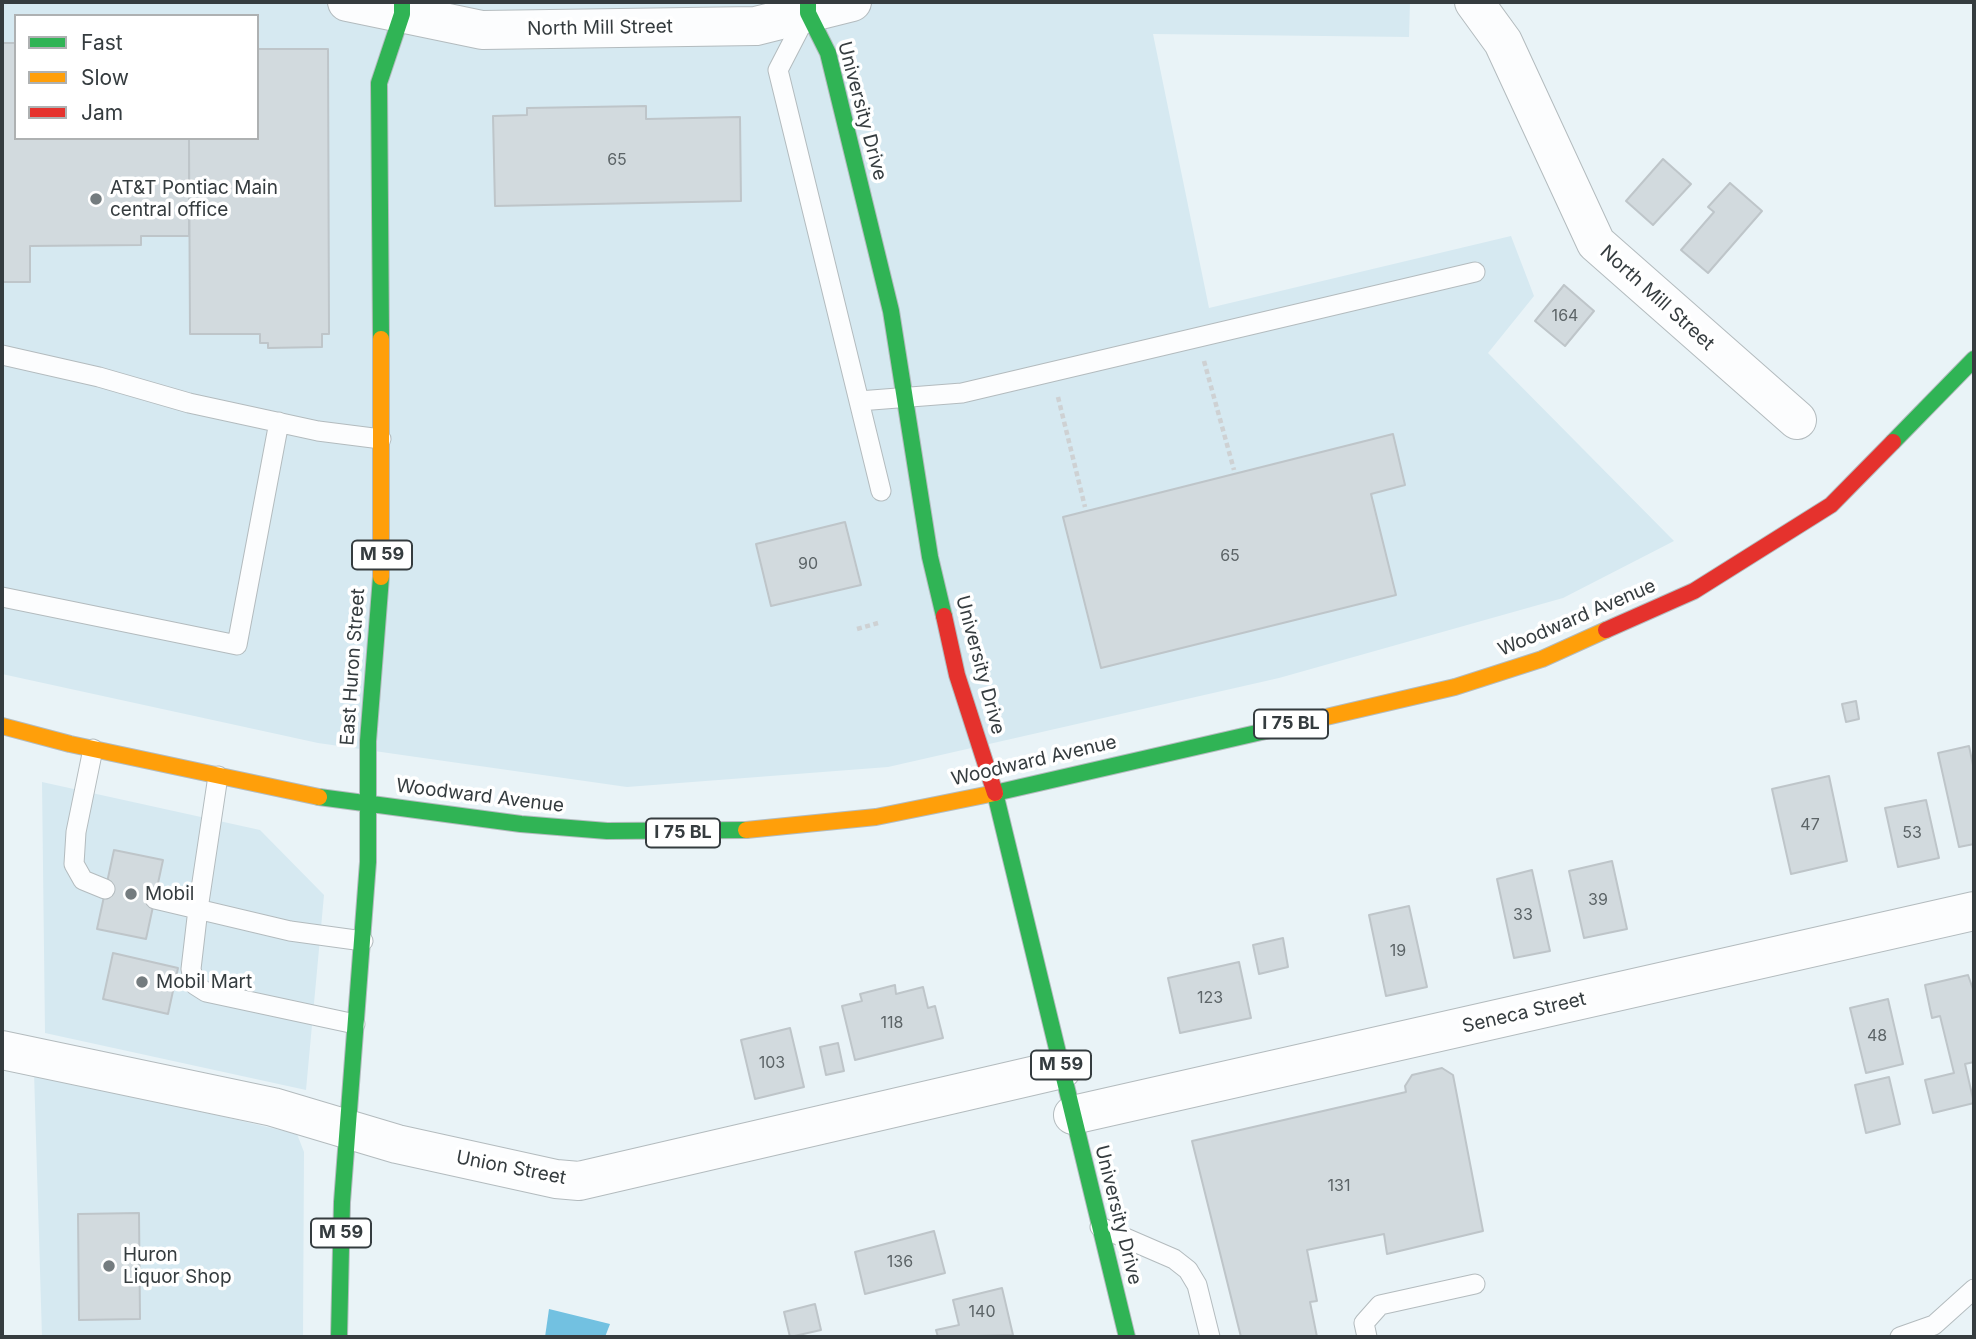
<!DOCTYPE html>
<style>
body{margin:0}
#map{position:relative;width:1976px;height:1339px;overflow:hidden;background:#e9f3f7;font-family:Inter,sans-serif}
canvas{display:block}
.frame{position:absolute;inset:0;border:4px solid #353c3f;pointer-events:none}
.legend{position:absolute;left:14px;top:14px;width:245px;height:126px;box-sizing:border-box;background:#fff;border:2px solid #aeb1b2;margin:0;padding:9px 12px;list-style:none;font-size:21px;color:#353c3f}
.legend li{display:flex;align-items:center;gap:14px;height:35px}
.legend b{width:35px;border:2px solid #aeb1b2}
</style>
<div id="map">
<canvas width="1976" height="1339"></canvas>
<div class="frame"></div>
<ul class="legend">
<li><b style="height:9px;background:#30b455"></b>Fast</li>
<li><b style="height:9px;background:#ff9f0a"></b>Slow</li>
<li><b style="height:9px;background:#e5322d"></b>Jam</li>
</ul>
</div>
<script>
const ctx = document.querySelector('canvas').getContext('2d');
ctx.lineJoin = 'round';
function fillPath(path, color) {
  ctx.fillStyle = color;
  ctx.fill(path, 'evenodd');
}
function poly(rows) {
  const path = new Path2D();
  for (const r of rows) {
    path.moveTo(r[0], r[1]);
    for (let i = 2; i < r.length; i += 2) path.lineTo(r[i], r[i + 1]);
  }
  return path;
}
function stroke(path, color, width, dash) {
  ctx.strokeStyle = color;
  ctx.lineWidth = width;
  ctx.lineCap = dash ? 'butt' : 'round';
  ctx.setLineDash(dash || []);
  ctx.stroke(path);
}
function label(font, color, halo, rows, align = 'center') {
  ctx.font = font + ' Inter,sans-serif';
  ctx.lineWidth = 7;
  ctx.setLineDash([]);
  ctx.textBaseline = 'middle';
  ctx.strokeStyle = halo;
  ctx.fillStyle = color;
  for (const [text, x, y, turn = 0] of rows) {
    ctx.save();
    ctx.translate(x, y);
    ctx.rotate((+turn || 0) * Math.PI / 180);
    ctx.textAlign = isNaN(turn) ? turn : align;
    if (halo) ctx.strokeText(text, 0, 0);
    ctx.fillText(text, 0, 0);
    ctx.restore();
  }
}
fillPath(poly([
 [2,2,1410,2,1409,37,1153,34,1209,308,1511,236,1534,296,1488,353,1674,541,1563,598,1279,678,888,767,627,787,318,743,2,674],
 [16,16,257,16,257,138,16,138],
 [42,782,260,830,324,895,306,1090,45,1033],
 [34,1072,297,1134,304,1152,303,1337,42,1337]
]), '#d6e9f1');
fillPath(poly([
 [549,1309,610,1324,605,1337,545,1337]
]), '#72c1e1');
const building = poly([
 [2,43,16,43,16,138,189,138,189,236,141,236,141,245,30,246,30,282,2,282,2,43],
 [257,49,328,49,329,334,322,334,322,347,268,348,268,343,260,343,260,334,190,334,189,138,257,138,257,49],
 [646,106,646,119,740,117,741,201,495,206,493,116,527,115,527,108,646,106],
 [1663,159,1691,184,1653,225,1626,201,1663,159],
 [1730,183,1762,211,1708,273,1681,250,1714,212,1708,207,1730,183],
 [1564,285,1594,311,1565,346,1535,321,1564,285],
 [1393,434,1405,485,1371,494,1396,595,1101,668,1063,517,1393,434],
 [845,522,861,585,771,606,756,544,845,522],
 [1856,701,1859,719,1846,722,1842,704,1856,701],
 [1969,746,1974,770,1974,844,1959,847,1938,753,1969,746],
 [1829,776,1847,861,1791,874,1772,789,1829,776],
 [1926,800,1939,858,1898,867,1885,808,1926,800],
 [114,850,163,860,146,939,97,929,114,850],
 [1612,861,1627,929,1584,938,1569,871,1612,861],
 [1532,870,1550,951,1514,958,1497,879,1532,870],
 [1409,906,1427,987,1386,996,1369,915,1409,906],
 [1283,938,1288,967,1259,974,1253,945,1283,938],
 [113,953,178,968,168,1014,103,999,113,953],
 [1239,962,1251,1018,1180,1033,1168,978,1239,962],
 [1968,975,1974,992,1974,1062,1965,1064,1974,1103,1933,1113,1925,1080,1954,1073,1940,1016,1932,1018,1925,985,1968,975],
 [895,985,896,994,923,987,928,1008,935,1006,943,1038,855,1060,842,1006,862,1001,860,994,895,985],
 [1888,999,1903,1064,1866,1073,1850,1008,1888,999],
 [790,1028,804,1087,755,1099,741,1040,790,1028],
 [838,1043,844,1071,826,1075,820,1047,838,1043],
 [1442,1068,1453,1075,1483,1231,1387,1254,1384,1234,1307,1250,1317,1301,1310,1302,1317,1337,1241,1337,1192,1141,1406,1092,1405,1086,1412,1075,1442,1068],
 [1889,1077,1900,1124,1866,1133,1855,1085,1889,1077],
 [139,1213,140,1319,79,1320,78,1214,139,1213],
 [934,1231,945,1273,865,1294,855,1252,934,1231],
 [1002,1288,1013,1335,938,1337,936,1330,959,1325,953,1300,1002,1288],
 [815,1304,821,1330,790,1337,784,1312,815,1304]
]);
fillPath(building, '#d2dade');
stroke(building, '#bec5c9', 2);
const lane = poly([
 [807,14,778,70,881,491],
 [2,355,99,377,189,403,318,431,381,439],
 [859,401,962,393,1475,272],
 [2,597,237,645,279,422],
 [93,749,76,832,74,864,83,880,105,889],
 [218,776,198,909,191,969,195,985,206,992,355,1024],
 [155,899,290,931,363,941],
 [1100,1227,1174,1259,1188,1270,1197,1285,1210,1337],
 [1367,1337,1364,1323,1380,1305,1475,1284],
 [1900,1337,1934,1325,1974,1289]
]);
const street = poly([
 [347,2,482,30,756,26,852,2],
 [1474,2,1503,42,1596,243,1797,420],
 [2,1050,273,1107,397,1144,556,1179,579,1181,1062,1069],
 [1073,1115,1974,911]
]);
const fast = poly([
 [808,2,808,13,828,53,891,311,930,557,944,616],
 [381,339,379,83,402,14,402,2],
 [1893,442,1974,359],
 [319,797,521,824,607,831,746,830],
 [339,1337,342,1202,368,862,368,741,381,577],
 [1127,1337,995,793,1296,724]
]);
const slow = poly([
 [381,339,381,577],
 [1296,724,1455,687,1542,659,1606,630],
 [2,726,70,744,319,797],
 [746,830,876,817,995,793]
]);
const jam = poly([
 [944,616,957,675,995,793],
 [1606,630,1694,591,1831,505,1893,442]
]);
stroke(lane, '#b3bbbe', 21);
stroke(street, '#b3bbbe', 40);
stroke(fast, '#b3bbbe', 18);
stroke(slow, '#b3bbbe', 18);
stroke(jam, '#b3bbbe', 18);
stroke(poly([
 [1204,361,1234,470],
 [1058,397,1085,507],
 [857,629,878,623]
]), '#ced1d3', 4.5, [5, 3.5]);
stroke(lane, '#fcfdfe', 19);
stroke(street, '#fcfdfe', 38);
stroke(fast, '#30b455', 16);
stroke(slow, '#ff9f0a', 16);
stroke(jam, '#e5322d', 16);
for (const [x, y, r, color] of [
 [96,199,7,"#747c7f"],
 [131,894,7,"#747c7f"],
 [142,982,7,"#747c7f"],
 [109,1266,7,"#747c7f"]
]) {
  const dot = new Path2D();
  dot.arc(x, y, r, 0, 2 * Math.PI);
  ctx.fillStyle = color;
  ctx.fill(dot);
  stroke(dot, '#fff', 2.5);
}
label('16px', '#5c6467', null, [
 ["65",617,160],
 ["164",1565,316],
 ["65",1230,556],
 ["90",808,564],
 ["47",1810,825],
 ["53",1912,833],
 ["39",1598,900],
 ["33",1523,915],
 ["19",1398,951],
 ["123",1210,998],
 ["118",892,1023],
 ["48",1877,1036],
 ["103",772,1063],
 ["131",1339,1186],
 ["136",900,1262],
 ["140",982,1312]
]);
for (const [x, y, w] of [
 [382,555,60],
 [1291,724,74],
 [683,833,74],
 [1061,1065,60],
 [341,1233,60]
]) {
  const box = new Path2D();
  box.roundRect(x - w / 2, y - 14.5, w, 29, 5);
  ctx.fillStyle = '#fff';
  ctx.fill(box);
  stroke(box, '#353c3f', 2);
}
label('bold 18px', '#353c3f', null, [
 ["M 59",382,555],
 ["I 75 BL",1291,724],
 ["I 75 BL",683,833],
 ["M 59",1061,1065],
 ["M 59",341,1233]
]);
label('19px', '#353c3f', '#fff', [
 ["North Mill Street",600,28,-1],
 ["University Drive",862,111,75],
 ["North Mill Street",1657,298,42],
 ["Woodward Avenue",1577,618,-23],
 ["University Drive",980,665,75],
 ["East Huron Street",353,667,-86],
 ["Woodward Avenue",1034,761,-13],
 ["Woodward Avenue",480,796,7],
 ["Seneca Street",1524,1013,-13],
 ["Union Street",511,1168,11],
 ["University Drive",1118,1215,76]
]);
label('19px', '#353c3f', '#fff', [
 ["AT&T Pontiac Main",110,188],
 ["central office",110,210],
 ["Mobil",145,894],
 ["Mobil Mart",156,982],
 ["Huron",123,1255],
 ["Liquor Shop",123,1277]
], 'left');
</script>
